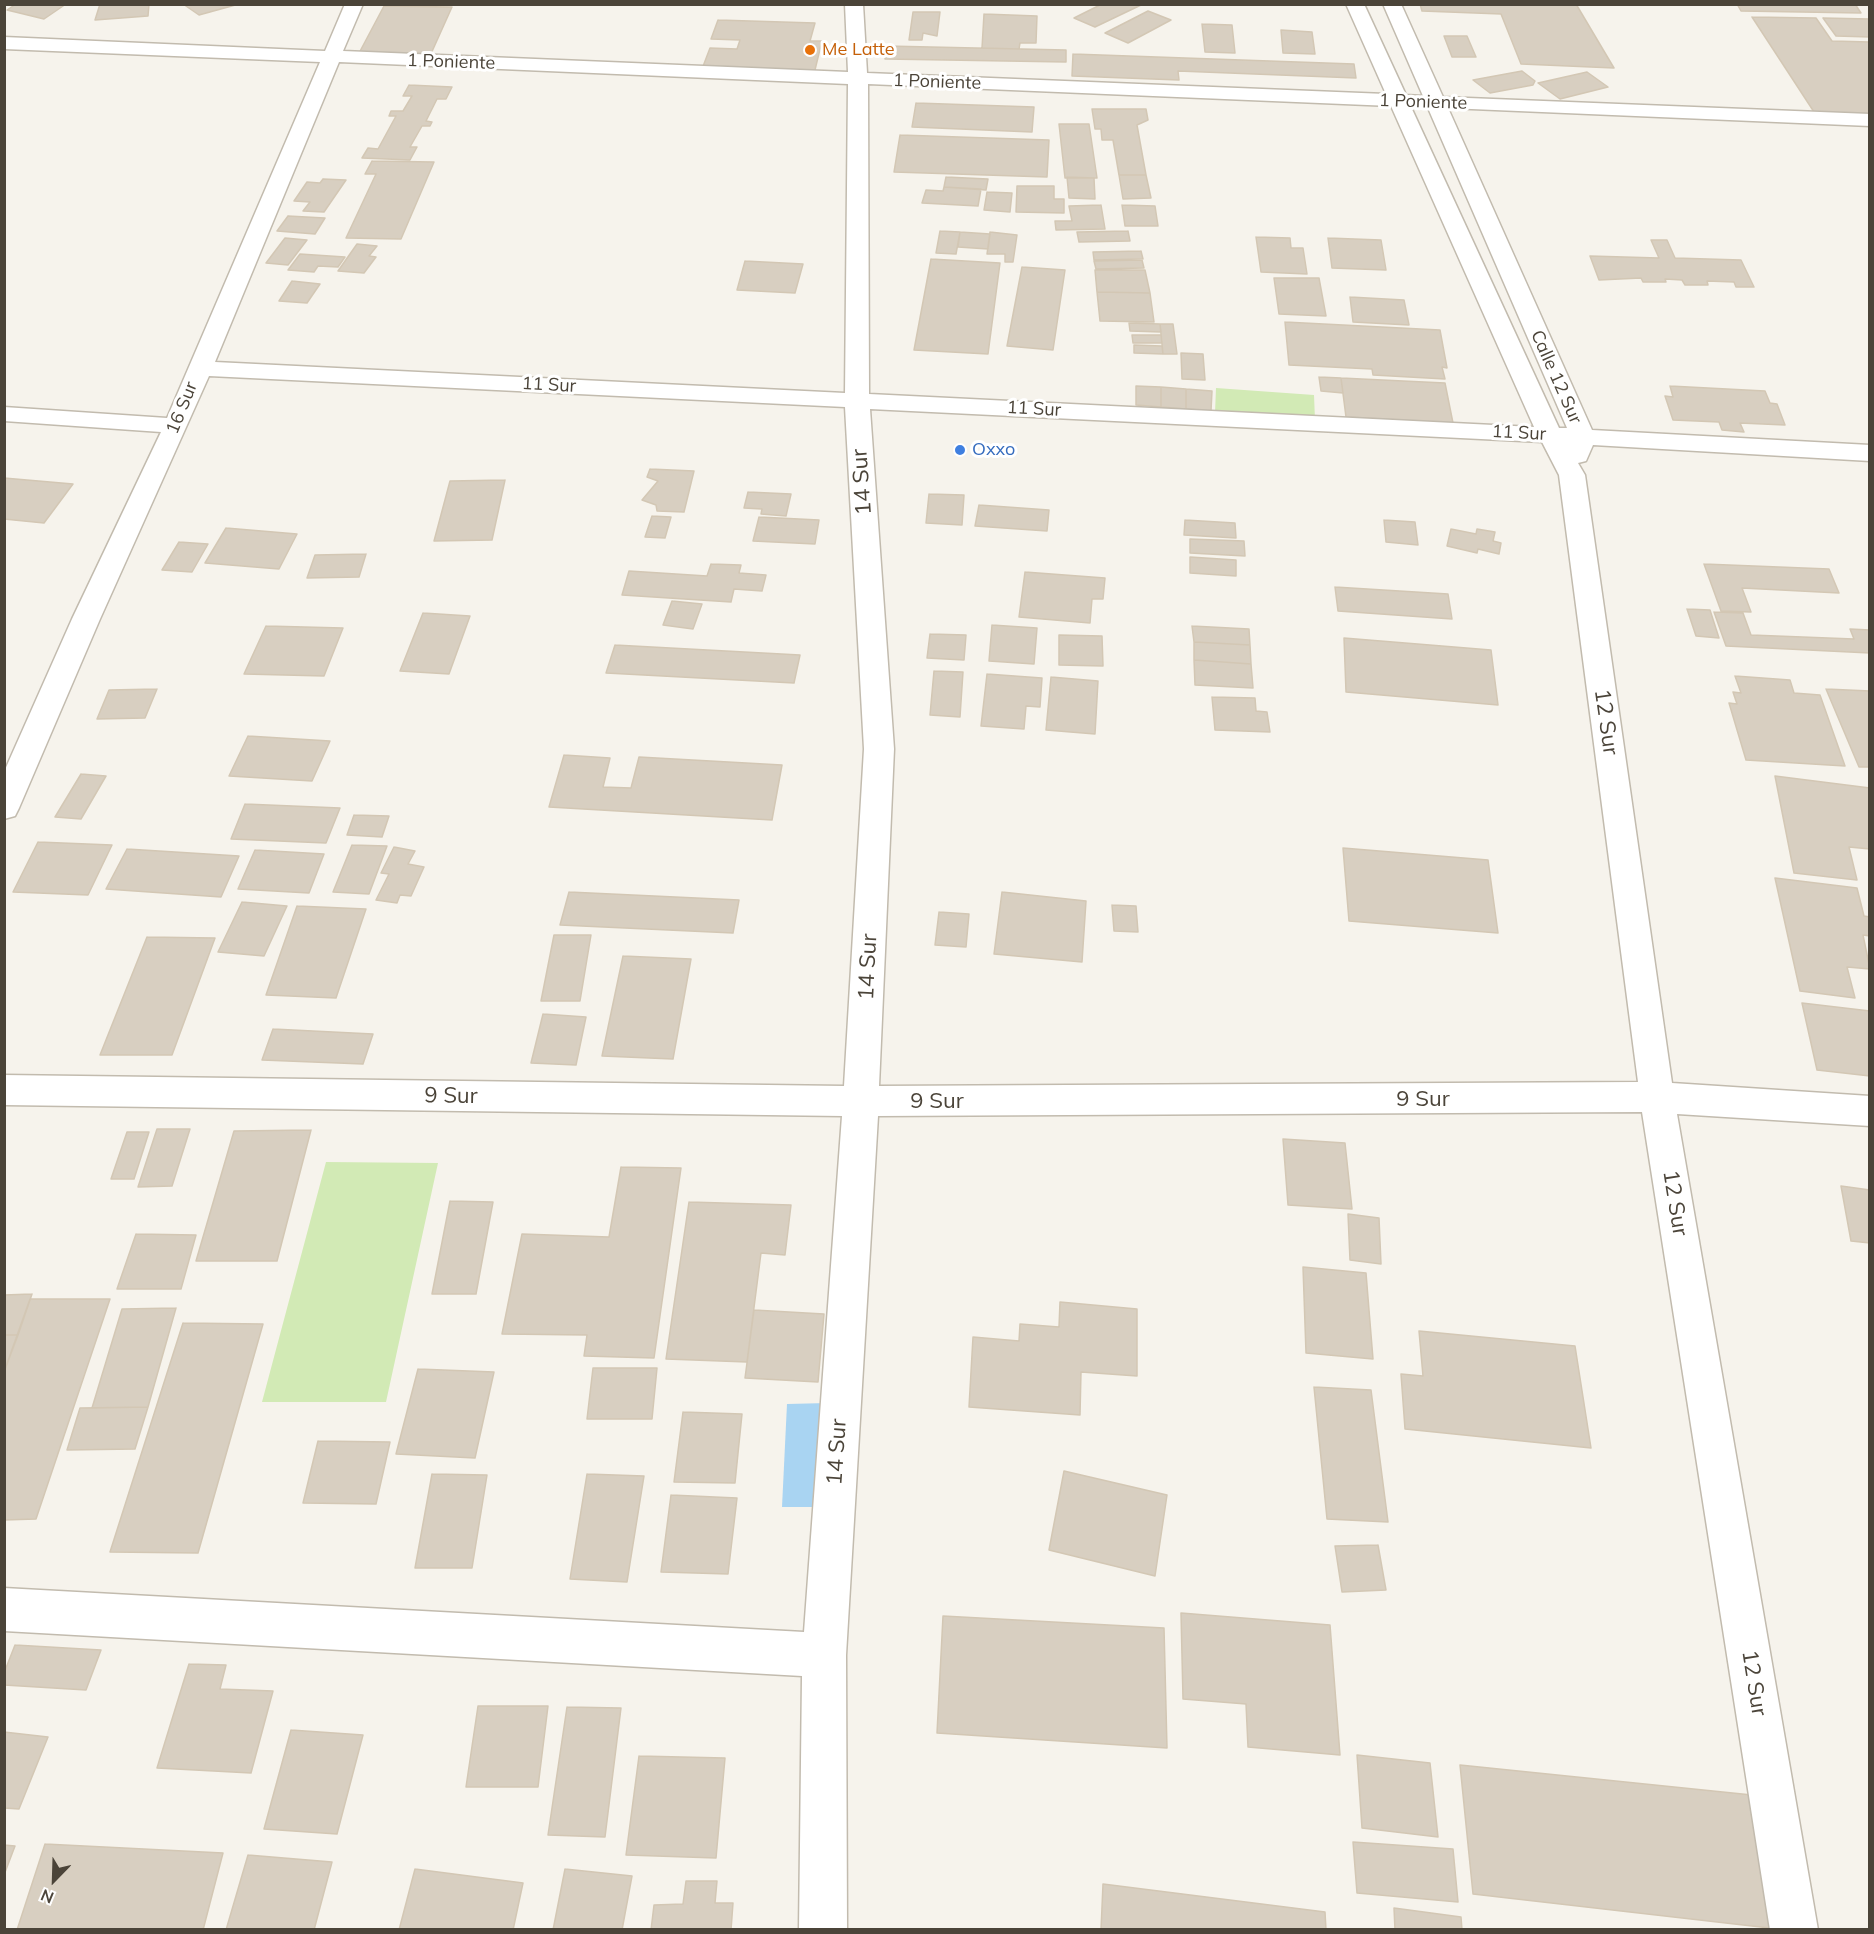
<!DOCTYPE html>
<style>
body{margin:0}
#map{position:relative;width:1874px;height:1934px;overflow:hidden;background:#f6f3ec;font-family:Mulish,sans-serif}
canvas{display:block}
.frame{position:absolute;inset:0;border:6px solid #4b4439;pointer-events:none}
.north{position:absolute;left:24px;top:1850px;width:60px;height:60px;-webkit-text-stroke:4px #fff;paint-order:stroke;rotate:203deg;font-size:16px;font-weight:700;line-height:24px;text-align:center;color:#4b4439}
.north::after{content:'';display:block;margin:auto;width:21px;height:27px;background:#4b4439;clip-path:polygon(50% 0,100% 100%,50% 72%,0 100%)}
</style>
<div id="map">
<canvas width="1874" height="1934"></canvas>
<div class="frame"></div>
<div class="north">N</div>
</div>
<script>
const ctx = document.querySelector('canvas').getContext('2d');
ctx.lineJoin = 'round';
function fillPath(path, color) {
  ctx.fillStyle = color;
  ctx.fill(path, 'evenodd');
}
function poly(rows) {
  const path = new Path2D();
  for (const r of rows) {
    path.moveTo(r[0], r[1]);
    for (let i = 2; i < r.length; i += 2) path.lineTo(r[i], r[i + 1]);
  }
  return path;
}
function stroke(path, color, width, dash) {
  ctx.strokeStyle = color;
  ctx.lineWidth = width;
  ctx.lineCap = dash ? 'butt' : 'round';
  ctx.setLineDash(dash || []);
  ctx.stroke(path);
}
function label(font, color, halo, rows, align = 'center') {
  ctx.font = font + ' Mulish,sans-serif';
  ctx.lineWidth = 6;
  ctx.setLineDash([]);
  ctx.textBaseline = 'middle';
  ctx.strokeStyle = halo;
  ctx.fillStyle = color;
  for (const [text, x, y, turn = 0] of rows) {
    ctx.save();
    ctx.translate(x, y);
    ctx.rotate((+turn || 0) * Math.PI / 180);
    ctx.textAlign = isNaN(turn) ? turn : align;
    if (halo) ctx.strokeText(text, 0, 0);
    ctx.fillText(text, 0, 0);
    ctx.restore();
  }
}
fillPath(poly([
 [1216,388,1314,395,1315,420,1215,413],
 [326,1162,438,1163,386,1402,262,1402]
]), '#d2eab5');
fillPath(poly([
 [828,1403,824,1507,782,1507,787,1404]
]), '#a9d4f2');
const building = poly([
 [16,4,66,4,44,19,7,10,16,4],
 [100,4,149,4,148,16,95,20,100,4],
 [183,4,239,4,199,15,183,4],
 [1102,4,1139,4,1141,5,1095,27,1074,18,1102,4],
 [1420,4,1576,4,1614,68,1521,64,1501,14,1422,11,1420,4],
 [1737,4,1855,4,1861,13,1741,11,1737,4],
 [384,6,452,7,430,56,358,55,384,6],
 [1148,11,1171,20,1128,43,1105,33,1148,11],
 [913,12,940,12,937,36,923,33,922,40,909,40,913,12],
 [984,14,1037,16,1036,43,1020,43,1019,49,982,48,984,14],
 [1752,17,1816,18,1832,41,1870,42,1870,116,1816,115,1752,17],
 [1823,18,1870,19,1870,37,1836,36,1823,18],
 [718,20,815,23,810,41,822,41,814,74,702,69,710,48,737,49,740,40,711,39,718,20],
 [1202,24,1232,25,1235,53,1205,52,1202,24],
 [1281,30,1312,32,1315,54,1283,53,1281,30],
 [1444,36,1467,36,1476,57,1452,57,1444,36],
 [886,46,1066,50,1066,62,885,59,886,46],
 [1073,54,1354,64,1356,78,1178,71,1179,80,1072,76,1073,54],
 [1522,71,1535,81,1533,85,1490,93,1473,80,1522,71],
 [1587,72,1608,87,1560,99,1538,83,1587,72],
 [409,85,452,87,446,99,437,99,426,121,432,122,430,126,422,126,410,147,417,147,410,160,362,158,368,148,378,149,396,116,389,116,391,111,403,111,412,96,403,96,409,85],
 [916,103,1034,107,1032,132,912,127,916,103],
 [1092,109,1146,109,1148,120,1137,125,1146,175,1119,175,1113,140,1102,140,1101,129,1095,129,1092,109],
 [1059,124,1089,124,1097,178,1065,178,1059,124],
 [900,135,1049,140,1047,177,894,172,900,135],
 [372,161,434,162,401,239,346,238,376,174,365,174,372,161],
 [1119,175,1146,175,1151,198,1123,199,1119,175],
 [946,177,988,179,986,190,944,187,946,177],
 [1067,177,1094,178,1095,199,1069,198,1067,177],
 [323,179,346,180,324,212,303,211,310,202,294,201,307,182,320,183,323,179],
 [1017,186,1054,186,1054,199,1064,199,1064,213,1016,212,1017,186],
 [944,187,981,189,978,206,922,203,926,190,943,191,944,187],
 [987,192,1012,193,1010,212,984,210,987,192],
 [1101,205,1105,229,1056,230,1055,221,1072,221,1069,206,1101,205],
 [1122,205,1155,206,1158,226,1125,226,1122,205],
 [288,216,325,218,315,234,277,231,288,216],
 [940,231,960,232,956,254,936,253,940,231],
 [1128,231,1130,241,1079,242,1077,232,1128,231],
 [960,232,990,234,988,249,958,247,960,232],
 [990,232,1017,235,1013,262,1005,262,1005,254,987,254,990,232],
 [1256,237,1290,238,1291,248,1303,248,1307,274,1261,272,1256,237],
 [285,238,307,240,288,265,266,263,285,238],
 [1328,238,1381,240,1386,270,1332,268,1328,238],
 [1651,240,1667,240,1675,258,1741,260,1754,287,1736,287,1734,282,1707,281,1708,285,1685,285,1682,280,1665,279,1666,282,1643,282,1641,278,1599,280,1590,256,1659,258,1651,240],
 [357,244,377,246,369,256,376,257,364,273,338,271,357,244],
 [1141,251,1143,259,1094,260,1093,252,1141,251],
 [300,254,345,257,338,267,318,266,314,272,288,270,300,254],
 [931,259,1000,263,988,354,914,350,931,259],
 [1142,260,1144,268,1096,269,1094,261,1142,260],
 [745,261,803,264,795,293,737,290,745,261],
 [1022,267,1065,270,1053,350,1007,346,1022,267],
 [1095,270,1145,270,1150,293,1097,292,1095,270],
 [1274,278,1319,278,1326,316,1279,314,1274,278],
 [292,281,320,284,307,303,279,301,292,281],
 [1097,292,1150,293,1154,322,1100,321,1097,292],
 [1350,297,1404,300,1409,325,1353,322,1350,297],
 [1285,322,1440,330,1447,368,1442,367,1445,379,1373,375,1372,369,1289,365,1285,322],
 [1129,323,1160,324,1161,332,1130,331,1129,323],
 [1160,324,1173,324,1177,354,1163,354,1160,324],
 [1132,335,1161,335,1162,343,1133,343,1132,335],
 [1134,345,1162,346,1163,354,1134,353,1134,345],
 [1181,353,1203,354,1205,380,1182,379,1181,353],
 [1319,377,1341,378,1343,393,1321,391,1319,377],
 [1341,378,1445,383,1453,423,1346,417,1341,378],
 [1136,386,1161,387,1161,407,1136,405,1136,386],
 [1670,386,1765,391,1770,403,1777,404,1785,425,1740,423,1744,432,1722,430,1719,422,1673,420,1665,396,1673,397,1670,386],
 [1161,387,1186,389,1186,409,1161,407,1161,387],
 [1186,389,1212,391,1211,411,1186,409,1186,389],
 [650,469,694,471,684,512,657,511,656,505,642,500,658,481,647,477,650,469],
 [4,478,73,484,44,523,4,519,4,478],
 [505,480,492,540,434,541,450,481,505,480],
 [748,492,791,494,786,516,761,514,762,509,744,508,748,492],
 [929,494,964,495,962,525,926,523,929,494],
 [979,505,1049,510,1047,531,975,526,979,505],
 [652,516,671,517,665,538,645,537,652,516],
 [759,517,819,520,815,544,753,541,759,517],
 [1185,520,1235,523,1236,538,1184,535,1185,520],
 [1384,520,1415,522,1418,545,1386,542,1384,520],
 [226,528,297,534,279,569,205,563,226,528],
 [1451,529,1476,534,1477,529,1495,532,1493,541,1501,543,1499,554,1478,549,1477,553,1447,546,1451,529],
 [1190,539,1244,541,1245,556,1190,553,1190,539],
 [179,542,208,544,192,572,162,570,179,542],
 [366,554,359,577,307,578,315,555,366,554],
 [1190,557,1236,560,1236,576,1190,573,1190,557],
 [711,564,741,565,739,573,766,575,762,591,734,589,731,602,622,595,629,571,707,576,711,564],
 [1704,564,1829,569,1839,593,1742,588,1751,612,1721,611,1704,564],
 [1025,572,1105,578,1103,599,1092,599,1090,623,1019,617,1025,572],
 [1335,587,1448,594,1452,619,1338,611,1335,587],
 [672,601,702,604,693,629,663,625,672,601],
 [1687,609,1710,610,1719,638,1696,636,1687,609],
 [1714,612,1743,613,1751,635,1854,639,1850,629,1870,630,1870,653,1726,646,1714,612],
 [423,613,470,616,449,674,400,671,423,613],
 [992,625,1037,628,1034,664,989,661,992,625],
 [266,626,343,628,324,676,244,674,266,626],
 [1192,626,1249,629,1250,645,1194,642,1192,626],
 [930,634,966,635,964,660,927,658,930,634],
 [1059,635,1102,636,1103,666,1059,665,1059,635],
 [1344,638,1491,650,1498,705,1346,692,1344,638],
 [1194,642,1250,645,1251,664,1194,660,1194,642],
 [615,645,800,655,794,683,606,673,615,645],
 [1194,660,1251,664,1253,688,1195,685,1194,660],
 [934,671,963,672,960,717,930,715,934,671],
 [987,674,1042,678,1040,707,1026,706,1024,729,981,726,987,674],
 [1735,676,1790,680,1794,693,1820,695,1845,766,1746,760,1729,703,1737,704,1733,692,1741,693,1735,676],
 [1051,677,1098,681,1095,734,1046,730,1051,677],
 [157,689,145,718,97,719,109,690,157,689],
 [1826,689,1870,691,1870,767,1859,767,1826,689],
 [1212,697,1255,698,1256,711,1267,712,1270,732,1215,730,1212,697],
 [248,736,330,741,312,781,229,776,248,736],
 [564,755,610,758,603,787,631,788,639,757,782,765,772,820,549,807,564,755],
 [81,774,106,776,81,819,55,817,81,774],
 [1775,776,1870,788,1870,849,1849,847,1857,880,1794,873,1775,776],
 [245,804,340,808,326,843,231,839,245,804],
 [354,815,389,816,382,837,347,835,354,815],
 [38,842,112,845,88,895,13,892,38,842],
 [352,845,387,846,369,894,333,892,352,845],
 [394,847,415,851,408,864,424,867,411,896,400,895,397,903,376,900,389,874,381,873,394,847],
 [1343,848,1488,860,1498,933,1349,921,1343,848],
 [127,849,239,856,221,897,106,889,127,849],
 [255,850,324,854,309,893,238,889,255,850],
 [1775,878,1857,888,1864,916,1870,917,1870,936,1863,935,1870,969,1847,967,1855,998,1800,991,1775,878],
 [569,892,739,900,733,933,560,925,569,892],
 [1002,892,1086,901,1082,962,994,954,1002,892],
 [242,902,287,906,264,956,218,952,242,902],
 [1112,905,1136,906,1138,932,1114,931,1112,905],
 [297,906,366,909,336,998,266,995,297,906],
 [939,912,969,914,966,947,935,945,939,912],
 [554,935,591,935,580,1001,541,1001,554,935],
 [147,937,215,938,172,1055,100,1055,147,937],
 [623,956,691,959,673,1059,602,1056,623,956],
 [1802,1003,1870,1011,1870,1076,1817,1070,1802,1003],
 [543,1014,586,1017,576,1065,531,1063,543,1014],
 [273,1029,373,1034,363,1064,262,1060,273,1029],
 [157,1129,190,1129,172,1186,138,1187,157,1129],
 [311,1130,277,1261,196,1261,234,1131,311,1130],
 [127,1132,149,1132,134,1179,111,1179,127,1132],
 [1283,1139,1345,1143,1352,1209,1288,1205,1283,1139],
 [621,1167,681,1168,654,1358,584,1356,587,1335,502,1334,522,1234,609,1237,621,1167],
 [1841,1186,1870,1190,1870,1243,1851,1241,1841,1186],
 [450,1201,493,1202,476,1294,432,1294,450,1201],
 [689,1202,791,1205,785,1255,761,1253,747,1362,666,1359,689,1202],
 [1348,1214,1379,1218,1381,1264,1350,1260,1348,1214],
 [136,1234,196,1235,181,1289,117,1289,136,1234],
 [1303,1267,1366,1273,1373,1359,1306,1353,1303,1267],
 [32,1294,18,1335,4,1335,4,1295,32,1294],
 [30,1299,110,1299,36,1519,4,1520,4,1372,30,1299],
 [1060,1302,1137,1309,1137,1376,1081,1372,1080,1415,969,1407,973,1337,1019,1341,1020,1324,1059,1327,1060,1302],
 [176,1308,148,1407,92,1408,122,1309,176,1308],
 [754,1310,824,1314,818,1382,745,1378,754,1310],
 [183,1323,263,1324,198,1553,110,1552,183,1323],
 [1419,1331,1575,1346,1591,1448,1405,1429,1401,1374,1423,1376,1419,1331],
 [4,1335,18,1335,4,1372,4,1335],
 [593,1368,657,1368,652,1419,587,1419,593,1368],
 [418,1369,494,1372,475,1458,396,1454,418,1369],
 [1314,1387,1371,1390,1388,1522,1327,1519,1314,1387],
 [148,1407,135,1449,67,1450,80,1408,148,1407],
 [683,1412,742,1414,735,1483,674,1482,683,1412],
 [318,1441,390,1442,376,1504,303,1503,318,1441],
 [1064,1471,1167,1495,1155,1576,1049,1550,1064,1471],
 [432,1474,487,1475,472,1568,415,1568,432,1474],
 [587,1474,644,1476,627,1582,570,1579,587,1474],
 [671,1495,737,1498,728,1574,661,1572,671,1495],
 [1378,1545,1386,1590,1342,1592,1335,1546,1378,1545],
 [1181,1613,1330,1625,1340,1755,1248,1747,1246,1704,1183,1699,1181,1613],
 [943,1616,1164,1628,1167,1748,937,1733,943,1616],
 [15,1645,101,1650,86,1690,4,1685,4,1673,15,1645],
 [189,1664,226,1665,220,1689,273,1691,251,1773,157,1768,189,1664],
 [478,1706,548,1706,538,1787,466,1787,478,1706],
 [567,1707,621,1708,605,1837,548,1835,567,1707],
 [291,1730,363,1735,337,1834,264,1829,291,1730],
 [4,1732,48,1737,19,1809,4,1808,4,1732],
 [1357,1755,1430,1763,1438,1837,1362,1828,1357,1755],
 [639,1756,725,1758,716,1858,626,1855,639,1756],
 [1460,1765,1752,1795,1778,1929,1473,1894,1460,1765],
 [1353,1842,1453,1849,1458,1902,1357,1893,1353,1842],
 [45,1844,223,1853,203,1930,17,1930,45,1844],
 [4,1845,15,1846,4,1875,4,1845],
 [248,1855,332,1862,314,1930,226,1930,248,1855],
 [415,1869,523,1883,513,1930,399,1930,415,1869],
 [565,1869,632,1876,622,1930,553,1930,565,1869],
 [686,1881,717,1881,715,1903,733,1903,731,1930,651,1930,654,1905,683,1904,686,1881],
 [1103,1884,1325,1912,1326,1930,1101,1930,1103,1884],
 [1394,1908,1461,1917,1462,1930,1395,1930,1394,1908]
]);
fillPath(building, '#d8cfc1');
stroke(building, '#d3c7b4', 1.5);
const minor = poly([
 [345,4,363,4,343,51,848,72,845,4,863,4,867,73,1386,94,1346,4,1364,4,1406,95,1423,96,1383,4,1401,4,1443,97,1870,114,1870,126,1448,108,1592,430,1870,445,1870,461,1593,445,1586,461,1578,463,1585,475,1672,1083,1870,1096,1870,1126,1677,1114,1818,1930,1770,1930,1642,1112,878,1116,846,1655,847,1930,799,1930,802,1676,4,1631,4,1588,804,1632,842,1116,4,1105,4,1075,844,1086,864,749,845,407,209,376,100,619,19,808,15,816,4,819,4,772,72,619,161,432,4,421,4,407,167,418,320,62,4,49,4,37,325,51,345,4],
 [339,62,848,84,845,393,215,362,339,62],
 [868,84,1391,106,1534,427,869,394,868,84],
 [1411,107,1428,108,1567,428,1559,428,1411,107],
 [870,409,1542,442,1559,475,1638,1082,879,1086,894,749,870,409]
]);
stroke(minor, '#c2bbae', 3);
fillPath(minor, '#fff');
for (const [x, y, r, color] of [
 [810,50,6,"#e8710a"],
 [960,450,6,"#3f7fe0"]
]) {
  const dot = new Path2D();
  dot.arc(x, y, r, 0, 2 * Math.PI);
  ctx.fillStyle = color;
  ctx.fill(dot);
  stroke(dot, '#fff', 2);
}
label('18px', '#c56008', '#fff', [
 ["Me Latte",822,50]
], 'left');
label('18px', '#4b4439', '#fff', [
 ["1 Poniente",451,62,2],
 ["1 Poniente",937,82,2],
 ["1 Poniente",1423,102,2],
 ["Calle 12 Sur",1556,377,66],
 ["11 Sur",549,385,3],
 ["16 Sur",182,408,-68],
 ["11 Sur",1034,409,3],
 ["11 Sur",1519,433,3]
]);
label('18px', '#366cbe', '#fff', [
 ["Oxxo",972,450]
], 'left');
label('22px', '#4b4439', '#fff', [
 ["14 Sur",862,482,-94],
 ["12 Sur",1606,722,82],
 ["14 Sur",868,967,-87],
 ["9 Sur",451,1096,1],
 ["9 Sur",1423,1099],
 ["9 Sur",937,1101],
 ["12 Sur",1675,1203,81],
 ["14 Sur",837,1452,-86],
 ["12 Sur",1754,1683,81]
]);
</script>
